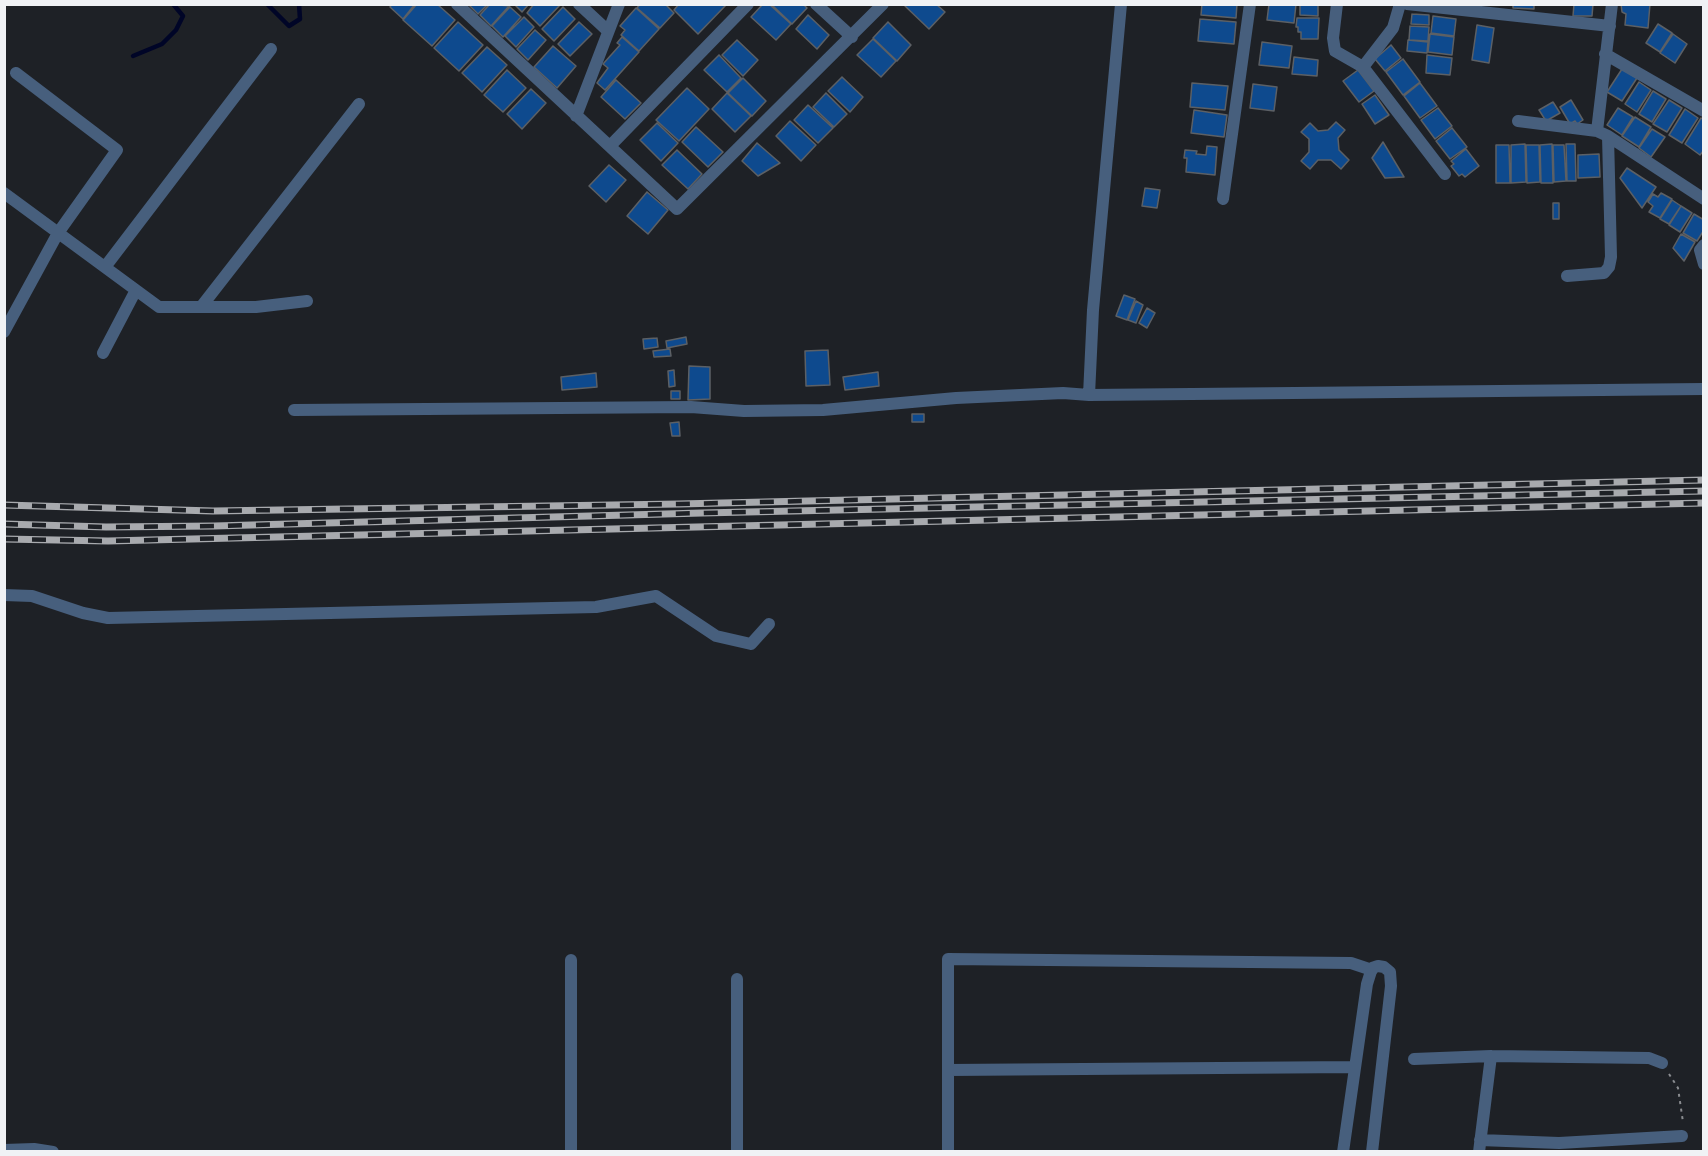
<!DOCTYPE html>
<style>
body{margin:0}
#map{position:relative;width:1708px;height:1156px;overflow:hidden;background:#1e2126;font-family:Overpass,sans-serif}
canvas{display:block}
.frame{position:absolute;inset:0;border:6px solid #f0f2f5;pointer-events:none}
</style>
<div id="map">
<canvas width="1708" height="1156"></canvas>
<div class="frame"></div>
</div>
<script>
const ctx = document.querySelector('canvas').getContext('2d');
ctx.lineJoin = 'round';
function poly(rows) {
  const path = new Path2D();
  for (const r of rows) {
    path.moveTo(r[0], r[1]);
    for (let i = 2; i < r.length; i += 2) path.lineTo(r[i], r[i + 1]);
  }
  return path;
}
function stroke(path, color, width, dash) {
  ctx.strokeStyle = color;
  ctx.lineWidth = width;
  ctx.lineCap = dash ? 'butt' : 'round';
  ctx.setLineDash(dash || []);
  ctx.stroke(path);
}
function fillPath(path, color) {
  ctx.fillStyle = color;
  ctx.fill(path, 'evenodd');
}
stroke(poly([
 [267,4,289,26,300,19,299,4],
 [133,56,162,44,176,30,183,16,173,4]
]), '#000527', 4.5);
const building = poly([
 [392,4,415,4,403,19,390,7,392,4],
 [417,4,437,4,455,20,432,46,403,20,417,4],
 [468,4,488,4,478,14,468,4],
 [490,4,509,6,491,26,480,15,490,4],
 [514,4,529,4,522,12,514,4],
 [534,4,561,4,540,26,527,13,534,4],
 [640,4,665,4,674,13,660,28,637,8,640,4],
 [679,4,727,4,698,34,674,10,679,4],
 [763,4,769,4,791,24,776,40,751,17,763,4],
 [771,4,803,4,807,8,792,24,771,4],
 [906,4,936,4,945,12,929,29,905,6,906,4],
 [1202,4,1237,4,1236,18,1201,15,1202,4],
 [1269,4,1296,4,1294,23,1267,20,1269,4],
 [1300,4,1318,4,1318,16,1300,15,1300,4],
 [1513,4,1534,4,1534,9,1513,8,1513,4],
 [1574,4,1593,4,1592,16,1573,16,1574,4],
 [1621,4,1650,4,1648,28,1625,25,1626,14,1622,12,1621,4],
 [510,7,521,17,503,37,492,26,510,7],
 [563,7,575,19,554,41,542,29,563,7],
 [636,8,659,29,639,51,621,35,625,30,620,26,636,8],
 [1412,14,1429,15,1429,25,1411,24,1412,14],
 [808,15,829,35,817,49,796,29,808,15],
 [1433,16,1456,19,1454,36,1431,33,1433,16],
 [524,17,534,27,516,47,505,36,524,17],
 [1297,18,1319,18,1318,39,1301,39,1301,32,1298,32,1298,27,1296,27,1297,18],
 [1200,19,1236,22,1234,44,1198,41,1200,19],
 [458,22,483,45,459,71,434,48,458,22],
 [579,22,592,34,570,56,558,44,579,22],
 [888,22,911,45,897,61,873,38,888,22],
 [1658,24,1672,33,1660,52,1646,43,1658,24],
 [1477,25,1494,28,1489,63,1472,60,1477,25],
 [1410,26,1429,27,1428,41,1409,40,1410,26],
 [535,30,546,40,528,60,517,49,535,30],
 [1430,34,1454,37,1452,55,1428,52,1430,34],
 [1673,34,1687,44,1675,63,1660,53,1673,34],
 [622,37,639,52,605,90,597,83,608,68,603,64,620,45,617,43,622,37],
 [873,39,896,61,881,77,857,55,873,39],
 [737,40,758,60,743,76,722,55,737,40],
 [1408,40,1428,42,1427,53,1407,51,1408,40],
 [1262,42,1292,46,1289,68,1259,65,1262,42],
 [1391,45,1401,58,1385,71,1375,59,1391,45],
 [553,46,576,66,557,88,534,67,553,46],
 [487,47,507,65,482,92,462,73,487,47],
 [719,55,741,78,727,92,704,70,719,55],
 [1427,55,1452,58,1450,75,1426,73,1427,55],
 [1294,57,1318,60,1317,76,1292,74,1294,57],
 [1403,59,1420,82,1403,95,1386,72,1403,59],
 [1622,69,1637,78,1622,101,1607,92,1622,69],
 [507,70,526,88,503,112,484,95,507,70],
 [1358,70,1374,91,1359,102,1343,81,1358,70],
 [842,77,863,97,850,112,828,91,842,77],
 [743,78,766,101,752,116,728,93,743,78],
 [616,80,641,103,625,119,601,97,616,80],
 [1639,82,1651,90,1637,112,1625,104,1639,82],
 [1192,83,1228,86,1225,110,1190,107,1192,83],
 [1420,83,1437,106,1420,118,1404,96,1420,83],
 [1253,84,1277,87,1274,111,1250,108,1253,84],
 [687,88,709,109,679,141,656,120,687,88],
 [531,89,546,103,522,129,507,114,531,89],
 [1653,91,1666,99,1652,122,1639,114,1653,91],
 [727,93,751,116,735,132,712,109,727,93],
 [826,93,847,114,834,127,813,107,826,93],
 [1375,95,1389,115,1375,124,1362,104,1375,95],
 [1571,100,1583,120,1577,124,1575,121,1570,124,1560,107,1571,100],
 [1669,100,1682,108,1667,132,1653,124,1669,100],
 [1553,102,1560,113,1546,121,1539,110,1553,102],
 [808,105,833,128,818,143,794,120,808,105],
 [1438,108,1452,126,1435,139,1421,120,1438,108],
 [1618,108,1633,117,1622,135,1607,125,1618,108],
 [1685,109,1698,118,1682,143,1669,135,1685,109],
 [1194,110,1227,115,1224,137,1191,133,1194,110],
 [1635,117,1651,127,1639,147,1622,136,1635,117],
 [1701,118,1704,120,1704,150,1700,155,1685,144,1701,118],
 [790,121,816,145,801,161,776,136,790,121],
 [1336,122,1345,130,1338,138,1339,150,1349,160,1341,169,1331,160,1318,160,1310,169,1301,161,1309,152,1309,139,1301,132,1310,123,1318,131,1328,130,1336,122],
 [657,123,678,143,661,161,640,140,657,123],
 [696,127,723,152,708,167,682,142,696,127],
 [1452,128,1467,147,1450,159,1436,141,1452,128],
 [1652,129,1665,137,1651,157,1639,148,1652,129],
 [1383,142,1404,177,1385,178,1372,158,1383,142],
 [757,143,780,163,758,176,742,161,757,143],
 [1525,144,1526,182,1511,183,1511,145,1525,144],
 [1552,144,1553,183,1541,183,1540,145,1552,144],
 [1566,144,1575,144,1576,181,1567,181,1566,144],
 [1496,145,1509,145,1510,183,1496,183,1496,145],
 [1526,145,1539,145,1540,182,1527,183,1526,145],
 [1553,145,1564,145,1566,181,1554,182,1553,145],
 [1207,146,1217,147,1215,175,1186,172,1187,158,1184,158,1185,150,1197,151,1196,154,1206,155,1207,146],
 [1466,149,1479,166,1465,177,1462,174,1459,176,1451,166,1454,164,1451,161,1466,149],
 [677,150,702,174,688,189,662,165,677,150],
 [1599,154,1600,177,1578,178,1578,155,1599,154],
 [609,165,626,180,606,202,589,186,609,165],
 [1627,168,1656,187,1642,208,1620,178,1627,168],
 [1145,188,1160,190,1157,208,1142,206,1145,188],
 [647,192,668,210,648,234,627,216,647,192],
 [1661,193,1672,199,1660,218,1649,212,1653,206,1648,202,1653,194,1658,197,1661,193],
 [1672,200,1681,206,1669,224,1660,219,1672,200],
 [1553,203,1559,203,1559,219,1553,219,1553,203],
 [1681,206,1692,213,1680,232,1669,225,1681,206],
 [1694,214,1704,220,1704,230,1697,241,1683,233,1694,214],
 [1681,234,1695,242,1684,261,1673,248,1681,234],
 [1124,295,1135,299,1127,320,1116,316,1124,295],
 [1136,301,1143,305,1136,323,1128,320,1136,301],
 [1147,308,1155,313,1147,328,1139,323,1147,308],
 [686,337,687,344,667,348,666,341,686,337],
 [657,338,658,347,644,349,643,339,657,338],
 [670,349,671,356,654,357,653,351,670,349],
 [828,350,830,385,806,386,805,351,828,350],
 [689,366,710,367,710,399,688,400,689,366],
 [674,370,675,386,669,387,668,371,674,370],
 [878,372,879,386,845,390,843,377,878,372],
 [596,373,597,387,562,390,561,377,596,373],
 [671,391,680,391,680,399,671,399,671,391],
 [912,414,924,414,924,422,912,422,912,414],
 [679,422,680,436,672,436,670,423,679,422]
]);
fillPath(building, '#0e4a8e');
stroke(building, '#5c6065', 1.5);
stroke(poly([
 [1669,1074,1678,1088,1683,1122]
]), '#8a8c90', 2, [3, 4.5]);
stroke(poly([
 [457,4,677,209,883,4],
 [579,4,608,31],
 [816,4,852,37],
 [1337,4,1333,38,1335,51,1363,67,1393,28,1400,4],
 [1407,4,1610,26],
 [1612,4,1597,131,1608,136,1704,199],
 [1605,54,1704,111],
 [1363,67,1445,174],
 [576,116,619,4],
 [1518,121,1597,131],
 [610,146,748,4],
 [4,193,159,307,256,307,307,301],
 [1223,199,1250,4],
 [1704,245,1700,250,1704,264],
 [105,267,271,49],
 [1567,276,1604,273,1609,267,1611,257,1608,136],
 [201,307,359,104],
 [4,332,58,233,117,150,16,73],
 [103,353,136,290],
 [1089,395,1093,310,1121,4],
 [294,410,691,407,744,411,823,410,956,398,1063,393,1089,395,1704,389],
 [4,595,32,596,83,613,108,618,596,607,656,596,716,636,751,644,769,624],
 [571,960,571,1152],
 [737,979,737,1152],
 [1414,1059,1491,1056,1649,1058,1662,1063],
 [948,1070,1355,1067],
 [1480,1140,1559,1143,1682,1136],
 [4,1150,34,1149,53,1152],
 [948,1152,948,959,1351,963,1372,970],
 [1343,1152,1367,984,1372,968,1378,966,1384,967,1390,972,1391,986,1372,1152],
 [1479,1152,1491,1056]
]), '#475f7d', 12);
const rail = poly([
 [4,505,213,511,679,504,1704,480],
 [4,524,106,527,214,526,702,513,1704,491],
 [4,539,108,541,1704,503]
]);
stroke(rail, '#a8aaae', 7);
stroke(rail, '#1e2126', 4.5, [14]);
</script>
